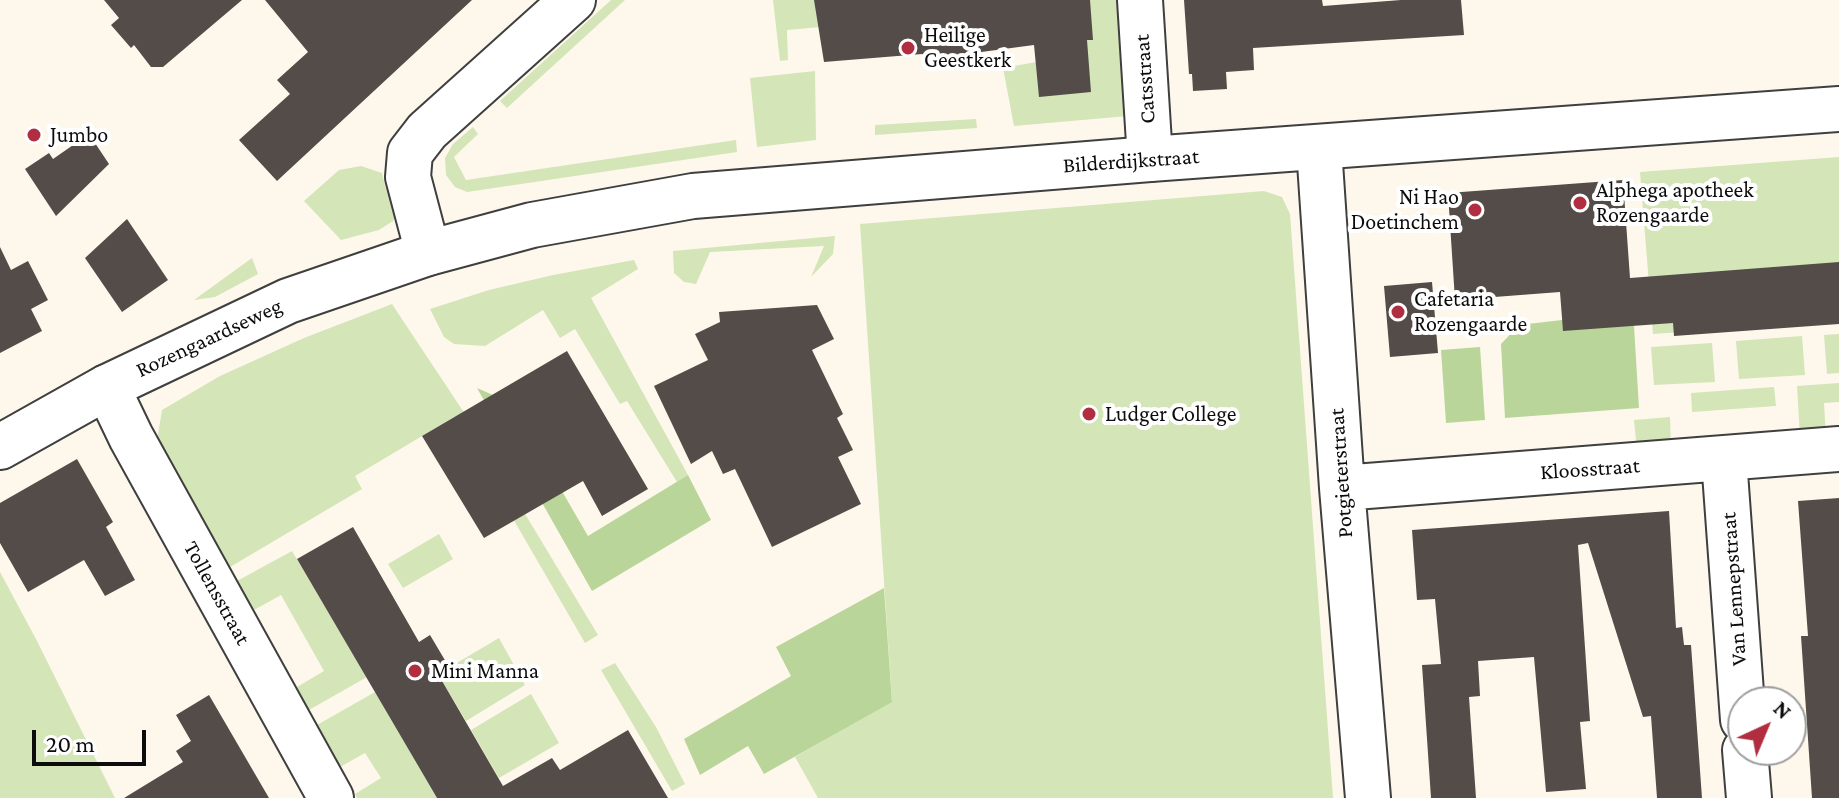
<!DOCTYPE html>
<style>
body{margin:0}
#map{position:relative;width:1839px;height:798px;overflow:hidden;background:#fef8ec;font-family:"Crimson Pro",serif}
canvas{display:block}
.north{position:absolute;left:1727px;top:686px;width:80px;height:80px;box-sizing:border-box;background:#fff;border:2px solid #9e9e9e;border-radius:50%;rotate:44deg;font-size:22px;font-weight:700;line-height:32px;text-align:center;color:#0c0c0c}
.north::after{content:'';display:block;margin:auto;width:28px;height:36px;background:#b12e41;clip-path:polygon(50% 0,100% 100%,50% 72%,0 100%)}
.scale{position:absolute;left:32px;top:730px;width:114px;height:36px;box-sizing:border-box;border:4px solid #0c0c0c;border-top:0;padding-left:10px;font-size:24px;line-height:28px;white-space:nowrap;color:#0c0c0c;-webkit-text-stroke:6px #fff;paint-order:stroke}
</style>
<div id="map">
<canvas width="1839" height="798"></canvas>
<div class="north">N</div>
<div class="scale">20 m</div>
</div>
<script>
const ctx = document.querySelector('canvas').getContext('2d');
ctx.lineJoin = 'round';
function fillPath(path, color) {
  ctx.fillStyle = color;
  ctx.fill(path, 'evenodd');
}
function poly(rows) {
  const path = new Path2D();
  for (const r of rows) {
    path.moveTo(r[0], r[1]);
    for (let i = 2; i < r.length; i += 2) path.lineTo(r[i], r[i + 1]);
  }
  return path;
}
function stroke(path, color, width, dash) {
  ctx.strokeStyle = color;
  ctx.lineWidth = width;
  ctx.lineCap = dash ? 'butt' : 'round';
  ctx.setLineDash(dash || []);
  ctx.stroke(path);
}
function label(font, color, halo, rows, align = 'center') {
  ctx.font = font + ' "Crimson Pro",serif';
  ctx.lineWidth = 8;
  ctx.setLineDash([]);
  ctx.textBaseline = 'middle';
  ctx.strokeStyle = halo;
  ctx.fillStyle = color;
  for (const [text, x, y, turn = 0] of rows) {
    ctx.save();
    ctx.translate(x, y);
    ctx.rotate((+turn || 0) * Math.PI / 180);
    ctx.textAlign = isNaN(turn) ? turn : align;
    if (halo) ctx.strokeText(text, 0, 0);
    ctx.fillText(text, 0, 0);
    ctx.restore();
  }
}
fillPath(poly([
 [611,0,625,0,507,108,500,101],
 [773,0,818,0,821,27,787,30,788,60,780,61],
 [1065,0,1132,0,1139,115,1014,126,1003,68,1036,62],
 [815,71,816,140,757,147,750,78],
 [976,119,977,128,875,135,875,125],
 [473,127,478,134,454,157,466,180,736,140,737,152,467,192,455,187,446,175,445,158,453,144],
 [1839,157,1839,272,1681,332,1653,334,1640,172],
 [361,166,382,173,385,186,397,213,393,221,379,230,341,240,304,201,339,170],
 [1264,191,1282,197,1290,214,1333,798,818,798,795,757,892,701,860,224],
 [835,236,833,254,811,277,824,246,710,252,696,284,684,282,674,273,673,251],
 [252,258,258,274,215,297,194,300],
 [634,260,638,269,591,298,688,475,677,482,627,401,620,404,575,329,560,338,543,310,485,346,454,344,444,337,430,309,489,290,553,275],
 [392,304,463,411,598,635,585,643,454,417,355,476,362,489,230,567,157,440,162,410,220,376,304,338],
 [1839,334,1839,373,1827,374,1824,335],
 [1802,336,1805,375,1739,379,1736,341],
 [1712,343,1715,382,1654,385,1651,347],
 [1839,383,1839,402,1824,403,1826,436,1800,438,1797,386],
 [1774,387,1776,406,1692,412,1691,393],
 [1670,417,1671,449,1637,451,1634,420],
 [439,534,453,559,403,588,388,564],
 [292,551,367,677,309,710,297,687,324,671,281,595,254,610,237,581],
 [0,572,37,641,115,798,0,798],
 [499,638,525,685,466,721,438,674],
 [615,663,656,727,685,784,672,791,601,670],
 [375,692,437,798,357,798,355,794,381,778,365,753,340,767,317,725],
 [531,694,559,743,499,778,471,730]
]), '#d4e5b8');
fillPath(poly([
 [1562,320,1634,326,1639,408,1505,418,1501,344,1519,325],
 [1480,347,1485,420,1446,423,1441,350],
 [477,388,493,395,563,493,588,536,688,475,711,520,592,591],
 [884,588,892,702,764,774,748,746,700,775,684,739,791,676,776,647]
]), '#bad599');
fillPath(poly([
 [104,0,242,0,163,67,151,67,134,45,131,48,111,25,119,18],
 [265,0,472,0,277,181,239,140,290,94,277,80,308,52],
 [814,0,1090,0,1093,40,1087,40,1091,92,1039,97,1034,45,966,54,947,66,935,64,922,54,824,62],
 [1184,0,1322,0,1323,6,1401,0,1461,0,1464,35,1253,48,1254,70,1226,72,1227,89,1193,91,1192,74,1189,74],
 [89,134,109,164,56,216,25,169,49,153,53,159],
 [1623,180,1630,278,1839,262,1839,324,1674,336,1673,323,1563,331,1560,292,1455,300,1448,193],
 [127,219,168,280,122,312,85,258],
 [0,247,11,270,28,261,48,300,31,309,42,331,0,353],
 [1432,282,1438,353,1390,357,1384,286],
 [817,305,834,339,812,350,843,414,837,418,853,450,838,457,861,504,772,547,735,469,723,474,712,451,691,464,654,386,708,360,695,334,720,322,719,312],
 [567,351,648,489,602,516,583,481,484,538,422,436],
 [77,459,113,522,106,527,135,580,105,596,84,560,28,592,0,543,0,503],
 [1839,498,1839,798,1812,798,1801,636,1808,636,1798,501],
 [1669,511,1676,628,1682,627,1684,645,1691,645,1702,798,1657,798,1651,716,1643,717,1588,543,1578,545,1590,721,1580,722,1586,789,1546,792,1534,657,1478,661,1480,696,1469,697,1476,798,1431,798,1422,665,1441,664,1435,599,1417,600,1412,530],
 [353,527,419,642,430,635,449,667,438,674,503,786,552,758,560,770,628,730,668,798,437,798,297,559],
 [209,695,269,798,124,798,183,762,176,751,191,741,176,715]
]), '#534c49');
const minor = poly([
 [1140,0,1150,159],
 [1319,148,1342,488,1368,798],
 [428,253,408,177,410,153,427,131,573,0],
 [107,387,131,437,331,798],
 [1724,459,1743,720],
 [1342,488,1839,449],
 [1745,750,1749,798]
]);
const tertiary = poly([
 [0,447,107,387,288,301,428,253,532,225,693,196,1150,159,1839,109]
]);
stroke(minor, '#3f3f3f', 48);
stroke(tertiary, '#3f3f3f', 48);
stroke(minor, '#fff', 44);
stroke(tertiary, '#fff', 44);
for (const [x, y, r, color] of [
 [908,48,8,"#b12e41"],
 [34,135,8,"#b12e41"],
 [1580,203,8,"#b12e41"],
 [1475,210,8,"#b12e41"],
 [1398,312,8,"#b12e41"],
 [1089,414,8,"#b12e41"],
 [415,671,8,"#b12e41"]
]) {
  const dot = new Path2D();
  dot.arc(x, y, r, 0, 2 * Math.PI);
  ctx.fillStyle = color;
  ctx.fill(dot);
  stroke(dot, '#fff', 3);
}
label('22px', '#0c0c0c', '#fff', [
 ["Heilige",924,35],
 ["Geestkerk",924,60],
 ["Jumbo",50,135],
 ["Alphega apotheek",1596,190],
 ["Rozengaarde",1596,215],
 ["Ni Hao",1459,197,"right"],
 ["Doetinchem",1459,222,"right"],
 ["Cafetaria",1414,299],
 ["Rozengaarde",1414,324],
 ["Ludger College",1105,414],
 ["Mini Manna",431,671]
], 'left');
label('22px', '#0c0c0c', '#fff', [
 ["Catsstraat",1145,79,-94],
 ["Bilderdijkstraat",1131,161,-4],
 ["Rozengaardseweg",209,338,-25],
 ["Kloosstraat",1590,469,-4],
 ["Potgieterstraat",1341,473,-94],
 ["Van Lennepstraat",1734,589,-94],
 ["Tollensstraat",217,593,61]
]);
</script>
